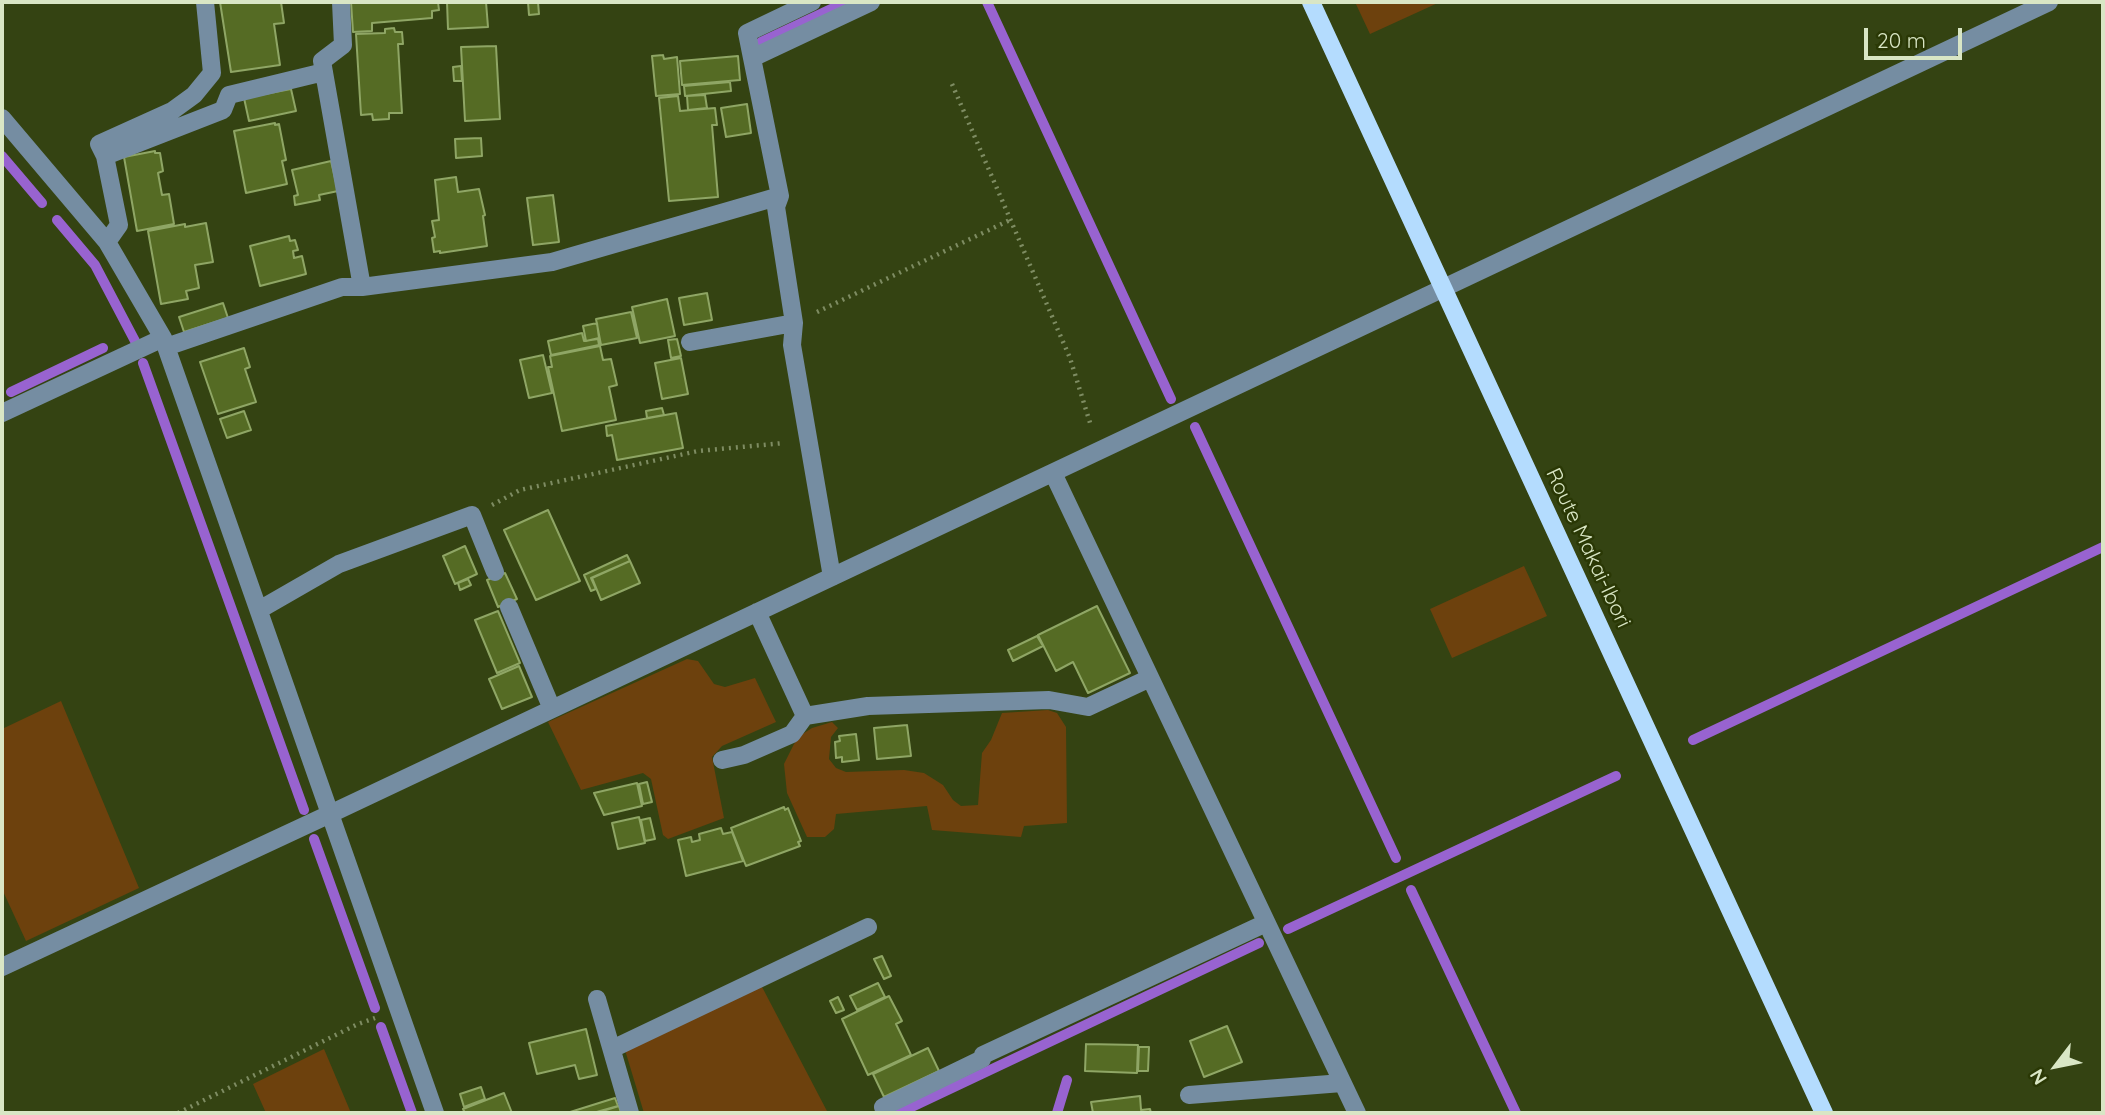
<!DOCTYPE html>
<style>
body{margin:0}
#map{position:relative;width:2105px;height:1115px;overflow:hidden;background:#344312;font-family:Quicksand,sans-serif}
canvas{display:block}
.frame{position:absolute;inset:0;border:4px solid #d9e6c5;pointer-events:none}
.north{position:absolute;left:2021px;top:1031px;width:70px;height:70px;-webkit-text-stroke:5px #2a3805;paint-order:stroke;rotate:238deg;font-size:19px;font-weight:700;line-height:28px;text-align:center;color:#d9e6c5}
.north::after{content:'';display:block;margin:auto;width:24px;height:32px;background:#d9e6c5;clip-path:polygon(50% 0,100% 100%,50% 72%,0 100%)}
.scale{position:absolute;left:1864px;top:28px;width:98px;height:32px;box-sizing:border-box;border:4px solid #d9e6c5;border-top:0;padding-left:9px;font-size:21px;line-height:24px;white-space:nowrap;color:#d9e6c5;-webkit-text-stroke:5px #2a3805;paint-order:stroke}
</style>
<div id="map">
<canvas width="2105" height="1115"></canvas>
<div class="frame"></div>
<div class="north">N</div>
<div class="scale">20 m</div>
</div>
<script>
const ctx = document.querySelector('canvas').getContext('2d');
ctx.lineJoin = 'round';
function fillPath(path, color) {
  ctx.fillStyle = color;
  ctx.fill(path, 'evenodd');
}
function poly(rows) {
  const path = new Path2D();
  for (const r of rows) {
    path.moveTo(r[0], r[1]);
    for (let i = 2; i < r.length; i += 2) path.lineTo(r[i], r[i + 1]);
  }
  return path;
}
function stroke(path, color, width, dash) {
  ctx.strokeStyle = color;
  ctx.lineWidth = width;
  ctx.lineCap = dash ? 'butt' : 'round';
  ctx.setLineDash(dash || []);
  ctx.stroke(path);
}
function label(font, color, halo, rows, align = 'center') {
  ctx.font = font + ' Quicksand,sans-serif';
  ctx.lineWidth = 5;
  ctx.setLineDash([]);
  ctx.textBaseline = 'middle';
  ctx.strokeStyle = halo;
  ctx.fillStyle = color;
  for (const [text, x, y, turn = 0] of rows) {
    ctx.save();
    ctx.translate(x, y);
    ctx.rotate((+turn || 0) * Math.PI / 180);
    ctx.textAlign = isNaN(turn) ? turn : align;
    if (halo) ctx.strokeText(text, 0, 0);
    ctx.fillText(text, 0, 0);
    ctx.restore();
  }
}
fillPath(poly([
 [1355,2,1440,2,1370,34],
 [1524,566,1547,616,1452,658,1430,609],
 [687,659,698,661,714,684,725,687,755,678,776,722,722,746,712,757,724,818,668,839,663,835,651,779,643,773,581,790,548,722],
 [61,701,139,888,26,941,2,889,2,729],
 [1048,710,1057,713,1066,727,1067,823,1024,826,1021,837,932,830,927,806,836,814,834,829,825,837,807,837,787,793,784,764,794,744,801,735,812,728,832,722,838,728,831,737,829,759,836,768,846,772,904,770,924,773,943,785,953,800,961,806,978,805,982,753,991,740,1002,713],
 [761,985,828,1113,644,1113,625,1050],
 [324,1049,351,1113,266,1113,253,1084]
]), '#6d410d');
stroke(poly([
 [987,2,1171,399],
 [761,42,846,2],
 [2,156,42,203],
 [57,220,95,265,135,341],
 [143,363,304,810],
 [11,392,103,348],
 [1195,427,1396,858],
 [1693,740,2103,547],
 [314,839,375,1008],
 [1411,890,1516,1113],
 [1288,929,1616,776],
 [381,1027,412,1113],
 [899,1113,1259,943],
 [1057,1113,1067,1080]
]), '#9863d0', 10);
const building = poly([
 [220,2,281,2,284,23,274,24,280,65,231,72,220,2],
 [351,2,438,2,439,10,432,11,432,18,372,23,372,31,353,32,351,2],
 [447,2,486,2,488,27,448,29,447,2],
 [528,2,538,2,539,14,529,15,528,2],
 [394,28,395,32,402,32,403,44,398,44,402,113,389,113,389,119,373,120,372,114,361,115,356,34,385,33,385,29,394,28],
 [496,46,500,119,465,121,461,47,496,46],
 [663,55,664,59,677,57,680,94,656,96,652,56,663,55],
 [738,56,740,80,682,85,680,61,738,56],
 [461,66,462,81,454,81,453,67,461,66],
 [730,82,731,91,685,96,684,86,730,82],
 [291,89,296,111,249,121,244,98,291,89],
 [705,95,707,108,688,110,687,96,705,95],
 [678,96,680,111,715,108,717,125,712,125,718,197,669,201,659,98,678,96],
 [747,104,751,133,726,137,721,108,747,104],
 [275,123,275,125,279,124,286,160,282,161,287,184,246,193,234,131,275,123],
 [481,138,482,156,456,158,455,139,481,138],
 [155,151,155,153,160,153,163,171,158,173,162,195,169,194,174,224,137,231,124,157,155,151],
 [331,161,338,191,319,195,320,200,295,205,294,196,298,195,292,170,331,161],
 [456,177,458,192,479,189,485,215,483,216,487,246,440,253,440,251,434,252,432,238,435,237,432,221,439,220,435,180,456,177],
 [553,195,559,242,533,245,527,198,553,195],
 [206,223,213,262,195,265,199,288,186,291,188,299,161,304,148,231,185,224,185,227,206,223],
 [289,236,290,241,295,240,298,250,293,251,294,258,302,256,306,274,260,286,250,246,289,236],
 [707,293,712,320,684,325,679,298,707,293],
 [667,299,675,336,640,343,632,307,667,299],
 [223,303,228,318,184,332,179,317,223,303],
 [631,312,637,338,601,345,596,319,631,312],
 [597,323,599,338,586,341,583,326,597,323],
 [582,333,584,341,598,339,599,345,551,355,548,341,582,333],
 [677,339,681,356,671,358,668,340,677,339],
 [600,346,603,360,611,359,617,385,609,387,616,420,562,431,548,367,552,367,550,356,600,346],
 [244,348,250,367,245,369,256,402,218,414,200,362,244,348],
 [543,355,552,393,529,398,520,360,543,355],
 [681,358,688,394,662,399,655,363,681,358],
 [662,408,664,415,647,418,646,411,662,408],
 [244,411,251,430,227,438,220,419,244,411],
 [676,413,683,448,617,460,612,435,607,436,606,426,676,413],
 [548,510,580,581,536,600,504,530,548,510],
 [465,546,477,574,455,584,443,556,465,546],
 [627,555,630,561,591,578,596,589,591,591,584,575,627,555],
 [630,561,640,583,601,600,592,578,630,561],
 [505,573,517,599,498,607,487,580,505,573],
 [468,579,471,585,460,590,458,583,468,579],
 [1097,606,1130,673,1088,693,1073,662,1056,671,1038,635,1097,606],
 [498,611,520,663,497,673,475,620,498,611],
 [1037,636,1043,646,1013,661,1008,650,1037,636],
 [519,666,532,697,502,709,489,679,519,666],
 [907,725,911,756,877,759,874,728,907,725],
 [856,734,859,760,842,762,842,757,836,758,835,742,840,741,839,736,856,734],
 [647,782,652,802,643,804,639,784,647,782],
 [637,783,642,806,604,815,594,793,637,783],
 [784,807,785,810,788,808,801,841,798,842,800,846,746,866,731,828,784,807],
 [639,817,645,843,618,849,612,823,639,817],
 [650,818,655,839,645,841,641,820,650,818],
 [721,828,723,834,732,832,743,861,686,876,678,840,691,837,692,842,700,840,699,834,721,828],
 [882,956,891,976,884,979,874,959,882,956],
 [878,983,885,997,857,1010,850,996,878,983],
 [889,996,902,1021,896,1024,911,1055,868,1075,842,1019,889,996],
 [838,997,844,1010,836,1013,830,1001,838,997],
 [1227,1026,1242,1062,1204,1077,1190,1041,1227,1026],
 [586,1029,597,1075,579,1079,575,1065,537,1074,529,1043,586,1029],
 [1086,1044,1138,1045,1137,1073,1085,1071,1086,1044],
 [1139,1047,1149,1047,1148,1071,1138,1071,1139,1047],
 [928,1048,939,1071,884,1097,873,1074,928,1048],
 [481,1087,485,1099,464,1107,460,1094,481,1087],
 [504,1093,512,1113,465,1113,463,1109,504,1093],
 [1140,1096,1141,1110,1150,1109,1151,1113,1093,1113,1091,1102,1140,1096],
 [615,1098,618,1106,593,1113,567,1113,615,1098],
 [619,1106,621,1113,596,1113,619,1106]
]);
fillPath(building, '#556b24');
stroke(building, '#8fa665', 2);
stroke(poly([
 [952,84,1070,358,1091,426],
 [817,312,1010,220],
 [492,505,520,490,698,451,784,443],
 [178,1113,358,1024,375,1018]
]), '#7e8c62', 4.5, [2, 5]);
stroke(poly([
 [341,2,343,45,322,61,362,287],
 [752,58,747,33,812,2],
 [2,118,107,242,163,338,435,1113],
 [105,156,99,144,172,111,194,95,212,73,205,2],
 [107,242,119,225,105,156,223,110,229,95,324,72],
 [690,342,794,323],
 [166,347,342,287,362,287,552,262,780,196],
 [2,413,163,338],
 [1053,473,1357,1113],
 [832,577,792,345,794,323,776,207,780,196,752,58,871,2],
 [509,607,552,709],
 [259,610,339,564,472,515,495,572],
 [757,612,805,716,868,706,1049,700,1088,707,1150,678],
 [722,760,744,755,792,734,805,716],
 [2,967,330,814,2049,2],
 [597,999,630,1113],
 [612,1049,868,927],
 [1189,1095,1342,1083],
 [883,1107,982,1059,983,1055,1266,923]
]), '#758da2', 18);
stroke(poly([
 [1311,2,1824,1113]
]), '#b4dcfe', 18);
label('21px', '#d9e6c5', '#2a3805', [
 ["Route Makai-Ibori",1588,548,65]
]);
</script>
